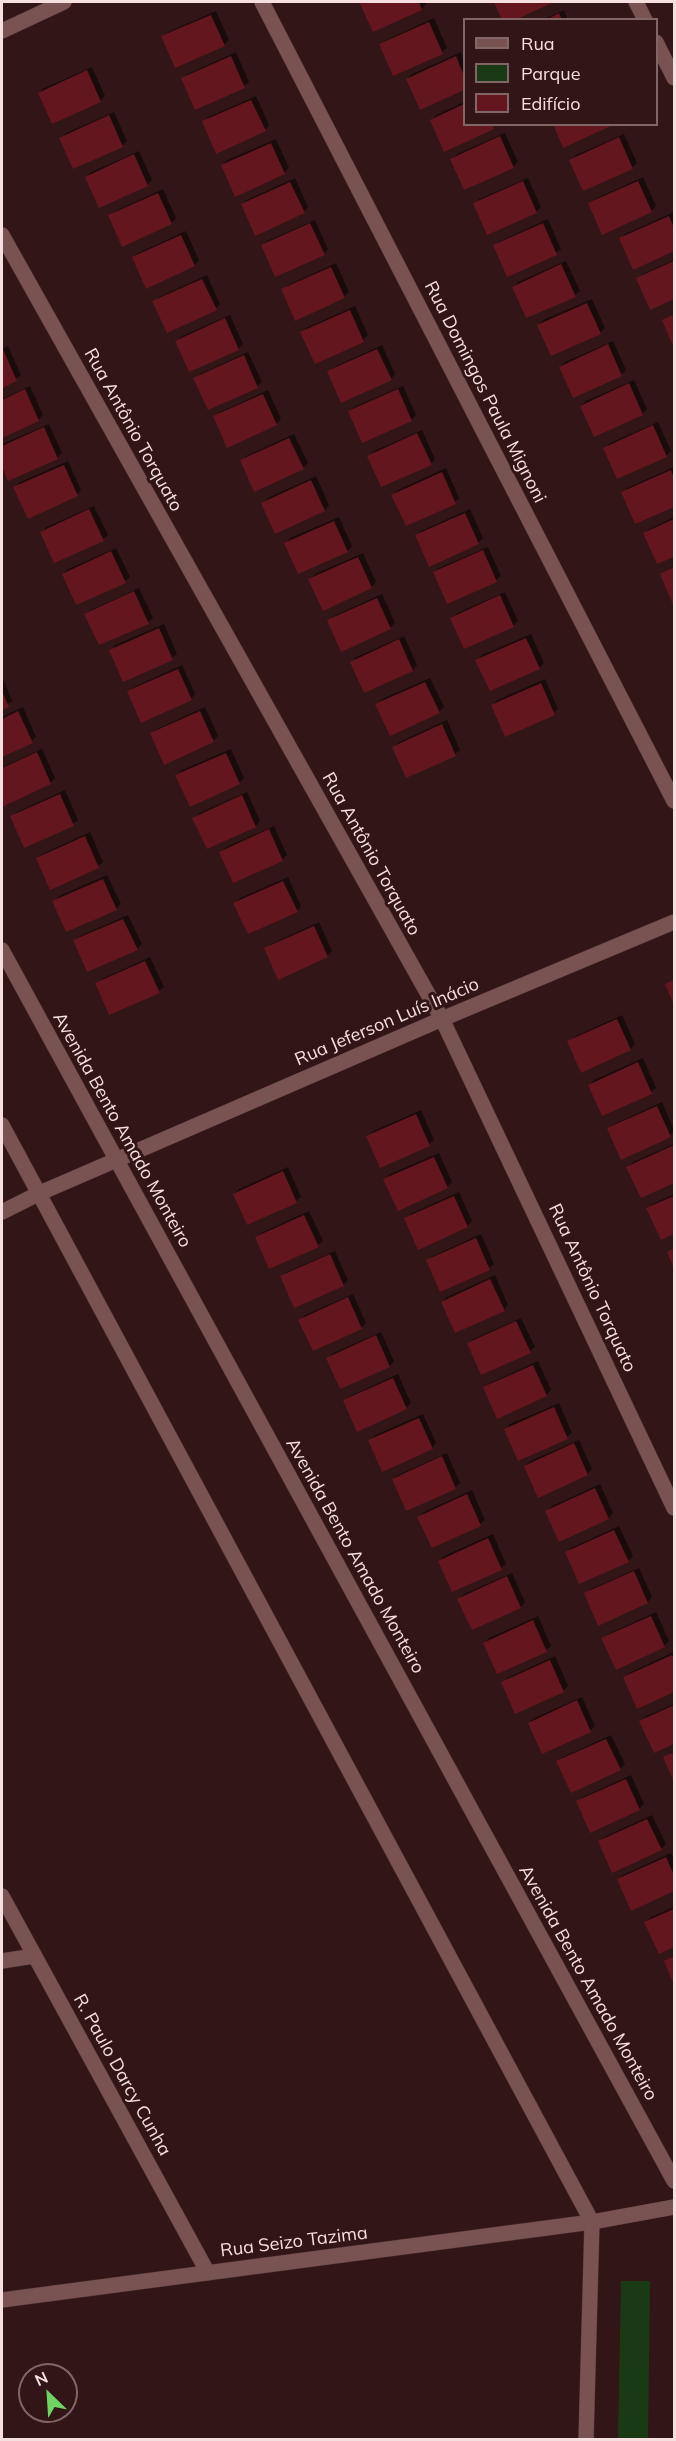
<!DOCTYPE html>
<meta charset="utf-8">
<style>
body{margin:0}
#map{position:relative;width:676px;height:2441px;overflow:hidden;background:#321516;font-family:Mulish,sans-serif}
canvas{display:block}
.frame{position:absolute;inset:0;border:3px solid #f5e0df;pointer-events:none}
.legend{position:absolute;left:463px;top:18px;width:195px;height:108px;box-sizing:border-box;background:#321516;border:2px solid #806666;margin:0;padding:8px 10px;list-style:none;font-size:18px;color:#f5e0df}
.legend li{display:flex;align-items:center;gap:12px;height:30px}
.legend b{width:30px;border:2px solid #806666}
.north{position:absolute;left:18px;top:2363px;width:60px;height:60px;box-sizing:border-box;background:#321516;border:2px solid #806666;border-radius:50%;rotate:335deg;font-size:16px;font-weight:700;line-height:24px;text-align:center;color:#f5e0df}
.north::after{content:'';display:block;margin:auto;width:21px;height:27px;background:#6fd360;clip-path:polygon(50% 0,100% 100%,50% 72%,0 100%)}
</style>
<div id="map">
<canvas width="676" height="2441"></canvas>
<div class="frame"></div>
<ul class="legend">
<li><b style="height:8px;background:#785352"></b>Rua</li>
<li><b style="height:16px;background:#1a3a15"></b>Parque</li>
<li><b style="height:16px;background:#64161e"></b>Edifício</li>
</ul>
<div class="north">N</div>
</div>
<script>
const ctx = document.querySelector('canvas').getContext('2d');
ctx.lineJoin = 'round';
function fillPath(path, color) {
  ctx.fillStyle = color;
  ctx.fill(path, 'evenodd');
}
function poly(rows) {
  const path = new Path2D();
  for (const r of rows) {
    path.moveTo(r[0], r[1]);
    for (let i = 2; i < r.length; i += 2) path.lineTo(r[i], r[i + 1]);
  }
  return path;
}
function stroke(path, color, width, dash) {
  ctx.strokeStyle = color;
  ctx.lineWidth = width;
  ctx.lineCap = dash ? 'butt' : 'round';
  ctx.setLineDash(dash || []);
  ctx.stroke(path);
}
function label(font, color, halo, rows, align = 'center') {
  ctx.font = font + ' Mulish,sans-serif';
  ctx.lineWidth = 6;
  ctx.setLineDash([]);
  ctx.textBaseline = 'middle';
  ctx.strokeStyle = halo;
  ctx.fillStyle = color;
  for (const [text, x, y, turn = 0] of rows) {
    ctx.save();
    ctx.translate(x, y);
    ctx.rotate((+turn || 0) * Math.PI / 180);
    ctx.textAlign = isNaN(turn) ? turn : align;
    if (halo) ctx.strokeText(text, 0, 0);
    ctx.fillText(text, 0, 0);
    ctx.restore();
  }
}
fillPath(poly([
 [621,2281,650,2281,648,2439,618,2439]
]), '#1a3a15');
fillPath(poly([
 [361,2,425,2,426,4,422,9,374,30],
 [496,2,551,2,511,20,504,20],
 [564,10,568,20,542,20],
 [216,11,229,40,224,45,163,37,168,32],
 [434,18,447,48,442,52,381,45,386,40],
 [236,52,249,82,244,86,196,108,183,78,188,74],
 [461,52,464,61,464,88,420,108,407,79,412,74],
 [92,67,105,96,100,101,39,93,44,88],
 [256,96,269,125,265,130,203,122,208,117],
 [464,102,464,124,497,124,445,150,432,120,436,115],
 [114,112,127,141,122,146,61,138,66,133],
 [505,133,518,162,513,167,452,159,457,154],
 [624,134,637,163,632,168,571,160,576,155],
 [276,139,289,168,284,173,222,165,227,160],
 [139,151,152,180,147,185,86,177,91,172],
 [643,177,656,206,652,211,603,233,590,204,595,199],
 [295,178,308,207,304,212,243,204,247,200],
 [528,178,541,207,536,212,488,233,475,204,479,199],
 [163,189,176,218,172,223,123,245,110,215,115,211],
 [674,212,674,249,634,268,621,239,625,234],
 [548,219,561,249,556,253,495,246,500,241],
 [315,220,328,249,324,254,262,245,267,241],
 [186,231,199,260,195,265,134,257,138,253],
 [674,260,674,298,651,308,638,279,643,274],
 [566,261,580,291,575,295,514,287,518,282],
 [336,263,349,292,344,297,283,290,288,285],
 [207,275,220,304,216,309,154,302,159,297],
 [592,299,605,328,600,333,538,325,543,320],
 [355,306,368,335,363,340,315,362,302,332,306,328],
 [674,313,674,344,664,320],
 [230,315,243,344,238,349,177,341,182,336],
 [613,341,626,370,621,375,574,396,561,367,565,362],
 [382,345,395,374,391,379,329,372,334,367],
 [8,346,21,375,2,387,2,349],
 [248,352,262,382,257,386,195,378,200,374],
 [634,380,647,409,642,414,581,406,586,401],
 [30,386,43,415,38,420,2,436,2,399],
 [403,386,416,415,411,420,350,412,354,407],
 [268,390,281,419,276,424,215,417,220,412],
 [658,422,671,451,666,456,605,448,610,443],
 [49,424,62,453,57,458,9,479,2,463,2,444],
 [422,430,435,459,431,464,369,456,374,451],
 [294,434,308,463,303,468,241,461,246,456],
 [68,461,81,490,77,495,15,487,20,482],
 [674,467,674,505,635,522,622,493,627,488],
 [446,468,459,498,455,502,393,495,398,490],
 [316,476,329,505,325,510,263,503,268,498],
 [94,506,108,535,103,539,55,561,42,532,46,527],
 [470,509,483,538,478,543,417,536,421,531],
 [339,517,352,546,348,551,286,543,290,538],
 [674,517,674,555,658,562,645,533,649,529],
 [488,547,501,576,496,580,435,573,439,568],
 [116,548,130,577,125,581,63,574,68,569],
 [363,553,376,582,372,587,310,579,315,574],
 [674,566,674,603,662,574],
 [139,588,153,618,148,622,86,614,91,610],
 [505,592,518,621,513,626,452,618,457,613],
 [382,594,395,623,390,628,342,650,329,620,334,616],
 [164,624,177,654,172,658,111,650,115,645],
 [531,634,544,663,539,668,477,660,482,655],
 [404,636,417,665,413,670,365,691,352,662,356,657],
 [182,665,195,694,191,699,129,692,134,687],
 [2,676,12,701,2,708],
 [430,678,444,707,439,712,377,704,382,699],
 [545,679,558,709,554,713,492,705,497,700],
 [23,707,36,737,32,741,2,755,2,717],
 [205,707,218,736,213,741,152,733,157,729],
 [447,720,460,750,455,754,407,776,394,747,399,742],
 [42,749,55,778,50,783,2,804,2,767],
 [231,749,244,778,239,783,177,775,182,770],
 [65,790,78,820,73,824,12,816,17,812],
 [247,792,260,821,256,826,208,847,194,818,199,813],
 [274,826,287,855,282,860,221,852,226,847],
 [90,832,103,862,98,866,50,888,37,859,42,854],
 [107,875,121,904,116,909,54,901,59,896],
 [288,877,301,906,297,911,235,903,240,898],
 [128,915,142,944,137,949,75,941,80,936],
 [319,922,332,951,327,956,266,949,271,944],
 [150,957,164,987,159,991,97,984,102,979],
 [622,1015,635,1044,631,1049,582,1071,569,1042,574,1037],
 [643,1058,656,1088,651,1092,589,1085,594,1080],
 [662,1102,674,1130,670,1136,609,1128,614,1124],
 [421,1110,434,1140,429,1144,368,1136,373,1131],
 [674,1144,674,1181,642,1196,628,1167,633,1162],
 [439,1153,452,1182,447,1187,385,1179,390,1174],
 [288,1167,301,1197,296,1201,234,1194,239,1189],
 [459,1192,472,1221,467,1226,406,1219,410,1214],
 [674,1194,674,1232,661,1238,648,1209,653,1204],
 [309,1211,323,1241,318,1245,270,1267,256,1238,261,1233],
 [481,1234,494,1264,489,1268,428,1261,433,1256],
 [335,1251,348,1280,343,1285,282,1276,287,1272],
 [495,1275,508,1305,504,1310,442,1302,447,1297],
 [353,1294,366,1323,361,1328,300,1320,305,1315],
 [521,1318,535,1347,530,1351,468,1343,473,1339],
 [381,1332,394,1361,390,1366,328,1358,333,1353],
 [538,1361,551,1390,546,1395,485,1387,490,1383],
 [398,1374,411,1403,406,1408,345,1400,350,1396],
 [559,1403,572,1433,567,1437,506,1429,510,1424],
 [423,1414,436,1443,432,1448,370,1440,375,1435],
 [579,1440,592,1469,587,1474,525,1466,530,1461],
 [447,1453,460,1483,455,1487,393,1479,398,1475],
 [600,1484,613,1513,609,1518,547,1511,552,1506],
 [472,1490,485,1520,480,1524,432,1546,419,1517,424,1512],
 [619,1526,633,1556,628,1561,580,1582,567,1553,571,1548],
 [493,1534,506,1564,501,1568,439,1561,444,1556],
 [639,1568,652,1597,648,1602,599,1624,586,1594,591,1589],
 [512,1573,525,1602,521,1607,473,1628,459,1599,464,1594],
 [656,1612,669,1641,664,1646,603,1639,608,1634],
 [538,1616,551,1646,546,1650,485,1643,489,1638],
 [674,1652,674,1690,638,1707,625,1677,629,1673],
 [555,1656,568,1686,564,1690,516,1712,503,1683,507,1678],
 [582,1697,595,1726,590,1731,529,1723,534,1718],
 [674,1704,674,1742,655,1751,641,1721,646,1716],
 [611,1735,625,1764,620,1769,558,1761,563,1757],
 [674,1751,674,1778,665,1757],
 [631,1775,644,1804,639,1809,578,1801,583,1797],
 [652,1815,666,1844,661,1849,600,1842,604,1837],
 [671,1853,674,1860,674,1890,631,1909,618,1879,623,1875],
 [674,1907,674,1945,660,1952,646,1922,651,1917],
 [674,1955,674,1981,666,1961]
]), '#0007');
fillPath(poly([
 [359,2,419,2,422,10,373,32],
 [494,2,554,2,515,20,502,20],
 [559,13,562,20,546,20],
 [211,15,225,46,175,68,161,36],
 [429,22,443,54,393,76,379,44],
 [231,56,245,88,195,110,181,78],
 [456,56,464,76,464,90,420,110,406,79],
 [87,70,101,102,52,124,38,93],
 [251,100,266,131,216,154,202,121],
 [464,104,464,124,492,124,494,129,444,152,430,120],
 [109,115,123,147,73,169,59,138],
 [553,124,615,124,563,148],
 [500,136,514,168,464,190,450,159],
 [619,137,633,169,583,191,569,160],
 [271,143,285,174,235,197,221,165],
 [134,154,148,186,99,208,85,177],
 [523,181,537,213,487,235,473,203],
 [638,181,652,212,602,235,588,203],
 [290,182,305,213,255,236,241,204],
 [158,193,172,224,122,247,108,215],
 [669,216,674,228,674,251,633,270,619,238],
 [310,223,325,255,275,277,261,245],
 [543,223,557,255,507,277,493,245],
 [181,235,195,266,146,289,132,257],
 [674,261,674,299,650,310,636,278],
 [561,264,576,297,526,318,512,287],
 [331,267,345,298,295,321,281,289],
 [202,279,217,310,167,333,152,301],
 [587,303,601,334,551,356,537,325],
 [350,310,364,342,315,364,300,332],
 [674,314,674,348,662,320],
 [225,318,239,350,189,372,175,341],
 [608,344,622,376,573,398,559,367],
 [2,347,17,381,2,388],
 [377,349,392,380,341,403,327,371],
 [244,355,258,388,208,410,193,378],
 [629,383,643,415,594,437,580,406],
 [25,389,39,421,2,438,2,400],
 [398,389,412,421,362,443,348,411],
 [263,394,277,425,227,448,213,416],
 [653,425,667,457,617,479,603,448],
 [44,427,58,459,8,481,2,466,2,446],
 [417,433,432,465,381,487,367,456],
 [289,438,304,469,254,492,240,460],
 [64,465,78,496,28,519,13,487],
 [671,470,674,478,674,507,635,524,621,492],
 [442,472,456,504,406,526,391,495],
 [311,480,325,511,275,534,261,503],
 [89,509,104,541,54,563,40,532],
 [465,513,479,544,429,567,415,535],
 [674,519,674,557,657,564,643,533],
 [334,521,348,552,298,574,284,543],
 [483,550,497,582,447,604,433,572],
 [111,551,126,583,76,605,62,574],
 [358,557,372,588,323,611,308,579],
 [674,567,674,607,660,574],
 [134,591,149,624,99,645,84,614],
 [500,595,514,627,464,649,450,618],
 [377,598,391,629,341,652,327,620],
 [159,628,173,660,123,682,109,650],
 [526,638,540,669,490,691,475,660],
 [399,639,413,671,364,693,350,662],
 [178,669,192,700,141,723,127,691],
 [425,682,440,713,390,736,375,704],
 [541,683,555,715,505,737,491,705],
 [2,691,9,707,2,710],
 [18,711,33,743,2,757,2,719],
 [200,711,214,742,164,765,150,733],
 [442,724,456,756,406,778,392,747],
 [37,752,51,784,2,807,2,768],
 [226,753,240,784,190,807,175,775],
 [60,794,74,826,24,848,10,816],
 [242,795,256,827,207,849,192,818],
 [269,829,283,861,233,883,219,852],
 [85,836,99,868,50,890,36,858],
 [103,879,117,910,66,932,52,901],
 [283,881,298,912,248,934,233,903],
 [123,919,138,950,87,972,73,940],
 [314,926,328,957,278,980,264,948],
 [145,961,160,993,109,1015,95,983],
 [674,980,674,1005,665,984],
 [617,1019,631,1050,581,1073,567,1041],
 [638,1062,652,1094,602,1116,588,1085],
 [657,1106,671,1137,621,1160,607,1128],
 [416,1114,430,1146,380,1168,366,1136],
 [674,1145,674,1183,641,1198,626,1167],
 [434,1157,448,1188,398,1211,383,1179],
 [283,1171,297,1203,247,1225,233,1194],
 [454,1196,468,1227,418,1250,404,1218],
 [674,1196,674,1234,661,1240,646,1208],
 [304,1215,319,1247,269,1269,255,1237],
 [476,1238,490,1270,440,1292,426,1260],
 [674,1248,674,1269,667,1252],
 [330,1254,344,1286,294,1308,280,1276],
 [490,1279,505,1311,455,1333,441,1302],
 [348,1297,362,1329,313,1351,298,1320],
 [516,1321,531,1353,481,1375,467,1343],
 [376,1335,390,1367,340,1389,326,1358],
 [533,1365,547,1396,497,1419,483,1387],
 [393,1378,407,1409,357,1432,343,1400],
 [554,1407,568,1439,518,1461,504,1429],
 [419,1418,433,1449,382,1472,368,1440],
 [574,1443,588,1475,538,1498,524,1466],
 [442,1456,456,1489,406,1511,392,1479],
 [595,1488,609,1519,559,1542,545,1511],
 [467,1494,481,1526,432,1548,417,1517],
 [614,1530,629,1562,579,1584,565,1552],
 [488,1538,502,1570,452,1592,438,1561],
 [634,1571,648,1603,598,1626,584,1593],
 [507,1576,521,1608,472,1630,457,1599],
 [651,1616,665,1647,616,1670,601,1638],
 [533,1620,547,1652,497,1674,483,1643],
 [672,1655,674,1659,674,1692,637,1709,623,1677],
 [550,1660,564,1692,515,1714,501,1682],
 [577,1700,591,1732,542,1754,528,1723],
 [674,1705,674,1744,654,1753,639,1721],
 [606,1739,621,1770,571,1793,556,1761],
 [674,1752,674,1782,663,1757],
 [626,1779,640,1810,590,1833,576,1801],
 [647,1819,662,1850,612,1873,598,1841],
 [666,1857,674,1875,674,1891,631,1911,617,1879],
 [674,1909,674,1947,659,1954,644,1922],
 [674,1956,674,1985,664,1961]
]), '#64161e');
const minor = poly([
 [262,2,674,801],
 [636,2,645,20],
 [2,31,64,2],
 [656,42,674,78],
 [2,235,442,1019,674,1508],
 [2,1212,40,1193,442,1019,674,922],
 [2,1896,208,2273],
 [2,1961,34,1956],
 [2,2300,592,2222,674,2207]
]);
const tertiary = poly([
 [2,950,674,2181],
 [2,1125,592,2222,586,2440]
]);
stroke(minor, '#4d3132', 16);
stroke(tertiary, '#4d3132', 16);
stroke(minor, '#785352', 15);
stroke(tertiary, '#785352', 15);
label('18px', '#f5e0df', '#321516', [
 ["Rua Domingos Paula Mignoni",485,392,63],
 ["Rua Antônio Torquato",133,430,61],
 ["Rua Antônio Torquato",371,854,61],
 ["Rua Jeferson Luís Inácio",387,1022,-23],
 ["Avenida Bento Amado Monteiro",122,1130,61],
 ["Rua Antônio Torquato",592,1288,65],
 ["Avenida Bento Amado Monteiro",355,1556,61],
 ["Avenida Bento Amado Monteiro",588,1983,61],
 ["R. Paulo Darcy Cunha",122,2075,61],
 ["Rua Seizo Tazima",294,2242,-7]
]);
</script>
